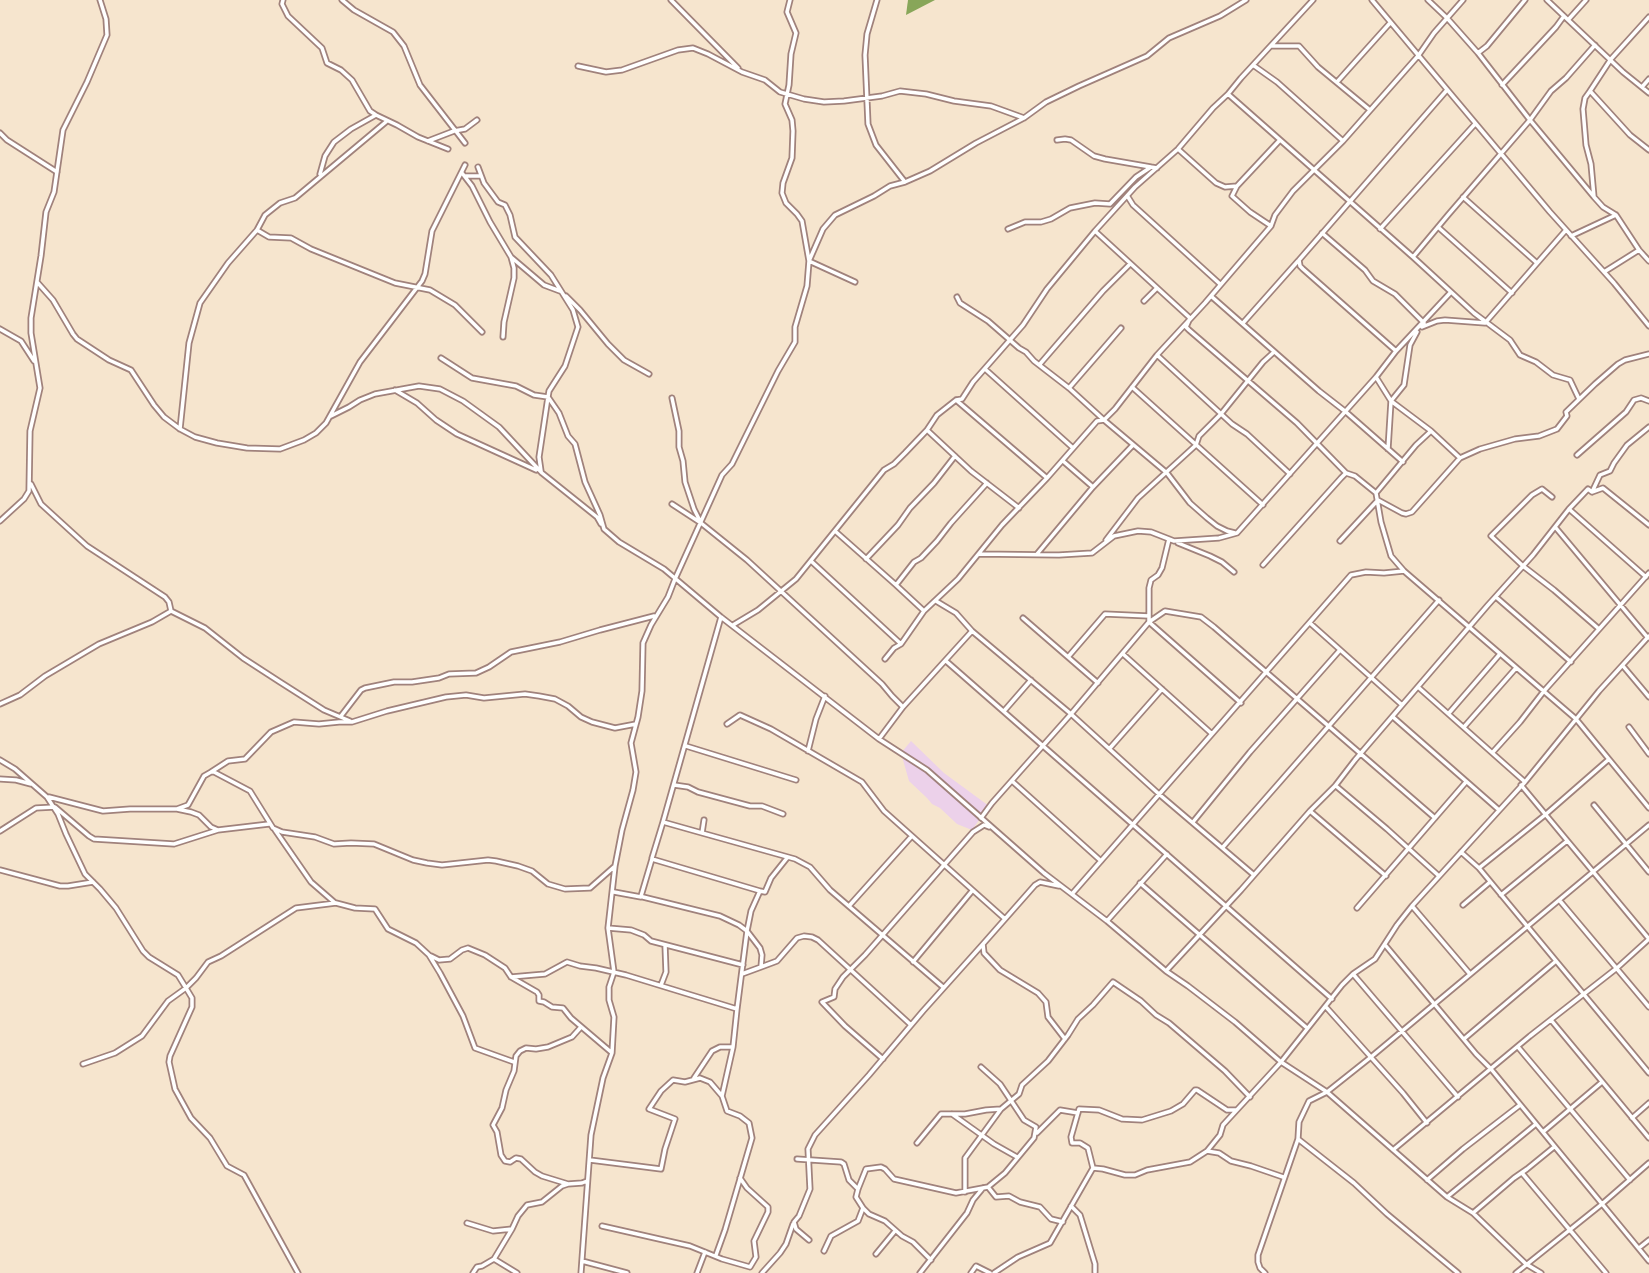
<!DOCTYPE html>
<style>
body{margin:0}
canvas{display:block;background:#f6e5ce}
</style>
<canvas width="1649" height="1273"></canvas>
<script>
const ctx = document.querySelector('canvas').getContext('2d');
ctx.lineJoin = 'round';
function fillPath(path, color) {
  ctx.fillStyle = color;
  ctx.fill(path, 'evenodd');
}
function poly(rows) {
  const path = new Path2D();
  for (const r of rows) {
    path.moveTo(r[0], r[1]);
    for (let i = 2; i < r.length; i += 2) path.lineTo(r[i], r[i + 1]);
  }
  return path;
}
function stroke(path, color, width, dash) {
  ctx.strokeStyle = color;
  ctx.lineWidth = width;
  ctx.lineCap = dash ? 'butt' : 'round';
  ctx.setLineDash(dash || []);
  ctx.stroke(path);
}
fillPath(poly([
 [911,741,944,773,989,806,972,830,957,824,940,808,932,804,927,798,909,781,901,753]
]), '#ecd1ea');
fillPath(poly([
 [908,0,935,0,906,15]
]), '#88a659');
const minor = poly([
 [283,0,282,4,288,16,322,48,327,63,341,70,352,80,370,111,376,115,397,125,418,137,448,149],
 [342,0,354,10,393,32,404,46,420,85,465,143],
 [671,0,738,68],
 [790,0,787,12,796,33,791,54,789,85,785,104,792,120,793,131,792,158,783,183,782,193,786,203,797,214,802,221,809,261,855,282],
 [877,0,867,34,865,55,868,124,876,145,905,182],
 [1372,0,1550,212,1614,283,1649,326],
 [1428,0,1447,18,1478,53,1530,120,1594,197],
 [1547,0,1623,72,1649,93],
 [1649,17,1611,59,1590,91,1630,135,1649,150],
 [1568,20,1586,0],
 [1271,46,1299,46,1318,67,1370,110],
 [1478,53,1487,46,1525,0],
 [1253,65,1277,82,1343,141],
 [578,66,606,72,622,70,678,50,693,48,708,54,742,72,765,80,780,92,804,99,824,102,844,101,882,96,900,91,926,94,954,101,991,106,1024,118],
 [1337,82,1390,23],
 [1502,85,1556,27,1564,16],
 [1642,87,1649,79],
 [1590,91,1585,98,1583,109,1586,145,1591,164,1594,197,1603,207,1616,215,1639,250,1649,261],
 [1228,94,1413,257,1474,313,1510,340,1520,355,1536,362,1553,375,1570,380,1579,399],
 [0,133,7,140,57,172],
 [1057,140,1065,139,1071,140,1094,156,1105,159,1151,167],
 [428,141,454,131,465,129,477,120],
 [1178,149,1216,183,1225,187,1237,186,1232,196,1250,212,1271,226],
 [478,167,484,183,498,202,505,205,510,215,515,237,551,275,573,310,578,327,565,366,549,391,548,397,559,413,568,436,575,444,585,482,600,515,604,529,619,542,664,569,721,617,879,739,927,770,1044,873,1107,921,1166,971,1188,986,1235,1022,1281,1062,1327,1092,1447,1197,1473,1213,1526,1264,1541,1273],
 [462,173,472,186,490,222,511,257,514,268,514,278,504,322,503,337],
 [320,174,325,156,334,142,351,129,376,115],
 [465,176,481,176],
 [1237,186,1280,140],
 [1128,197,1133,205,1220,284],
 [1463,197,1537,263],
 [1438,227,1512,293],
 [1008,229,1025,222,1041,222,1051,219,1070,208,1095,203,1110,204,1136,177,1151,167,1157,168],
 [1380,229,1475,124],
 [257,230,269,237,291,238,311,249,395,283,430,290,455,305,482,332],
 [1095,231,1190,318,1186,327,1189,330,1297,423,1346,473,1355,476,1376,493,1381,522,1391,556,1404,571,1576,719,1649,808],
 [1322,233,1365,270,1373,281,1395,294,1424,323],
 [1571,236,1616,215],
 [511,257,544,285,560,291],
 [1413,257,1448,215,1530,120,1551,91,1566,78,1595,45],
 [1604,272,1639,250],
 [37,282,53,300,73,334,77,339,109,360,131,370,154,405,164,417,180,429,195,437,217,443,247,448,280,449,304,440,316,433,326,423,360,362,422,281,425,274,432,231,465,165],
 [566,296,580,310,608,344,624,360,649,374],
 [1211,296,1319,391,1346,412,1403,462],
 [957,297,960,303,988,321,1019,348,1026,352,1034,361,1069,388,1104,420,1167,473,1190,503,1207,518,1217,526,1227,531,1235,533],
 [1144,301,1157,288],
 [1243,323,1298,261],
 [1422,327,1437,321,1445,320,1485,323,1566,230],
 [0,329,21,341,34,361],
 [1396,351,1303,269,1300,266,1299,260,1447,90],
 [1157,355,1232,424,1247,434,1290,474],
 [441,358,472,378,516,386,534,395,548,397,539,457,541,471],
 [1040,364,1103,291,1130,264],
 [985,369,1073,448],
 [1376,377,1391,401,1431,431,1460,458],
 [1132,387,1263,505],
 [1069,388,1121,328],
 [395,390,417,403,436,420,457,434,536,470],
 [672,398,679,431,679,447,683,461,685,482,694,509,700,521],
 [956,400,1047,478],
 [331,416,349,407,360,400,375,394,419,386,440,389,463,401,499,427,542,473,597,517,601,524],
 [180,429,189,343,200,303,228,263,257,230,265,215,280,203,295,198,387,121],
 [927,430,971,471,1019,508],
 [1388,449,1391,401,1404,385,1410,345,1417,332],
 [1577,455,1626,412,1634,400,1641,398,1649,401],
 [1063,461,1093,487],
 [31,484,41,504,87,546,165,597,169,602,171,611,205,628,243,658,280,682,324,710,350,721],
 [1592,492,1600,475,1610,471,1614,463,1627,445,1649,427],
 [1376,493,1416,445,1430,432],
 [1552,497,1542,489,1532,495,1491,536,1523,566,1554,590,1599,629],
 [1378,500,1402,513,1406,514,1412,512,1460,458,1480,449,1515,439,1539,436,1557,429,1567,416,1566,412,1595,384,1618,364,1625,360,1649,354],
 [672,504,701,523,747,560,882,684,892,696,903,707],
 [1569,509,1646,577],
 [0,521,24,499,29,491,30,431,40,388,31,333,31,318,41,256,46,212,54,192,63,130,87,82,107,35,106,19,100,0],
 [1556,528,1648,638],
 [835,531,896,585,914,562,921,558,937,541,951,523,987,483],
 [1169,539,1162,568,1158,575,1151,580,1149,588,1149,622,1241,703],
 [1106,540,1138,498,1196,445,1199,436,1221,414,1263,362,1274,352],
 [1340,541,1378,500],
 [1178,543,1210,556,1222,562,1234,572],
 [979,554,1059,555,1092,553,1114,536,1138,531,1151,532,1174,541,1219,538,1237,533,1376,377,1396,351,1451,292],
 [1037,554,1093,487,1133,445],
 [866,559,898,525,910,508,934,483,955,456],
 [811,561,901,644],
 [1263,565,1341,478,1346,473],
 [896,585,924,611],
 [1496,597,1571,662],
 [936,601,956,613,972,631,1071,714,1160,795,1254,875],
 [1023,618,1098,683],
 [1310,623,1402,705],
 [733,625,758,610,796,579,884,470,894,464,905,453,927,430,937,415,956,400,962,399,973,382,1023,325,1047,289,1095,231,1135,187,1178,149,1213,108,1228,94,1241,78,1313,0],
 [1123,654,1212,734],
 [1068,657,1105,614,1149,616],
 [885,659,894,648,901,644,924,611,958,579,1002,525,1047,478,1097,421,1104,420,1115,409,1157,355,1205,303,1271,226,1275,215,1293,191,1343,141,1418,56,1434,33,1463,0],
 [946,661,1332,999],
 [1623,666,1649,697],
 [1418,687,1525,782],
 [0,704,20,695,45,676,99,644,152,622,171,611],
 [1004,711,1031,680],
 [1449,713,1500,654],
 [341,716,361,690,365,688,394,682,412,682,439,678,449,674,476,673,489,667,511,652,560,642,600,630,654,616],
 [1393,717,1499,810],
 [727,724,740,715,771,729,862,782,884,811,1005,919],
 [1464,727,1516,668],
 [1629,727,1649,754],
 [879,739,903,707,972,631],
 [686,746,796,780],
 [1110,748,1162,689],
 [808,751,816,719,825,696],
 [1493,752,1520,722,1544,691,1649,573],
 [0,760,15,769,47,797,58,814,66,834,85,874,100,889,116,908,143,951,149,957,178,975,186,988,192,998,192,1007,170,1056,169,1062,175,1089,191,1118,210,1138,227,1166,244,1175,298,1273],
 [211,772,228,761,245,759,271,732,294,722,319,724,339,722,352,722,387,711,446,697,466,695,484,698,525,694,539,696,555,699,568,706,581,717,592,722,615,728,636,724],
 [0,779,16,780,31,784],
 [1012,781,1101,861],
 [674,785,688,787,698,792,750,806,762,806,783,814],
 [1521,785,1649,939],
 [1336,786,1387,829,1439,876],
 [49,797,103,811,130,809,177,809,191,812,199,815,211,827,218,830,269,824],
 [1594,805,1649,872],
 [177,809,188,805,204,776,211,772,214,772,250,791,273,828,282,832,315,837,334,844,351,843,374,844,413,860,427,863,442,865,488,860,496,861,518,866,532,871,548,884,565,889,590,888,615,866,622,830,633,790,636,772,631,743,638,717,642,691,643,643,651,625,668,597,675,579,722,475,732,464,778,371,795,342,795,327,807,286,809,261,823,229,835,215,874,196,890,186,905,182,930,171,976,143,1024,118,1046,102,1079,86,1147,56,1169,38,1220,16,1246,0],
 [1310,811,1386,876],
 [981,818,992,803,1071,714,1149,622,1165,611,1201,617,1214,627,1435,818],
 [704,820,702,833,795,859,810,867,830,890,943,987],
 [663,822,721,617],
 [1193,822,1250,752,1340,650],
 [275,830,311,882,334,902],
 [0,831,36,808,55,807,89,836,94,839,174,844,218,830],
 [1223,847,1439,600],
 [1461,852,1479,868,1649,1073],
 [652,858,663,822,702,833],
 [1479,868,1545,815,1608,760],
 [0,870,60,886,68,886,93,882],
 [1140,883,1307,1028],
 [1059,886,1040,882,1035,885,983,944,984,953,1000,970,1038,993,1046,1002,1048,1017,1065,1039],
 [760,891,765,892,771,878,787,858],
 [614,892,641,897],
 [1072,894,1351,575,1366,572,1384,573,1404,571],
 [1501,895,1567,841],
 [1560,901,1649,1007],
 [1463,905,1490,882],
 [849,906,911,837],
 [1412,906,1470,974],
 [1357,908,1466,782],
 [1107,921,1167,854],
 [608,928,631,930,644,935,651,941,743,965],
 [1386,946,1476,1054,1491,1069,1649,1261],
 [431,956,439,960,450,959,462,950,468,948,485,955,505,968,511,977,537,992,539,995,539,1001,544,1002,552,1007,563,1008,571,1018,611,1052],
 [913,962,972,891],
 [1166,971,1241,890,1310,811,1335,786,1355,760,1488,605,1533,555,1569,509,1588,489,1592,492,1603,488,1649,525],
 [742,974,761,967],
 [1353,974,1458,1097],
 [511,977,545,974,567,962,580,966,596,968,626,975,737,1009,747,931,751,911,760,891,652,859,641,896,643,897,720,916,739,925,747,931,760,948,762,955,761,967,777,961,797,938,804,936,812,937,818,940,911,1025],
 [661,985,666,972,665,945],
 [1326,1007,1403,1093,1427,1123],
 [1551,1020,1649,1138],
 [1464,1039,1556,961],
 [1518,1047,1630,1180],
 [883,1059,845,1026,822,1002,834,997,835,989,843,977,865,955,973,832,984,825,989,827],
 [83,1064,115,1053,142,1036,168,1001,186,988,196,978,208,962,221,956,296,908,336,903,355,908,375,909,388,929,416,943,429,955,440,973,463,1016,475,1048,514,1062],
 [694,1078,712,1051,720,1047,733,1047,737,1009],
 [952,1114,994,1144,1017,1157],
 [1632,1118,1649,1103],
 [1543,1132,1602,1082],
 [1037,1133,1060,1110,1078,1113],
 [1298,1139,1354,1183,1387,1214,1458,1273],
 [917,1143,941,1114,965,1114,986,1110,1001,1109,1019,1094,1022,1085,1048,1061,1068,1035,1078,1019,1093,1005,1113,982,1141,1001,1156,1015,1169,1023,1225,1071,1250,1097],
 [1393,1150,1530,1036,1617,968,1649,939],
 [1207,1151,1220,1135,1223,1125,1281,1062,1342,985,1353,974,1375,959,1397,925,1412,906,1525,782,1599,691,1649,636],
 [797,1159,841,1162,844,1164,849,1180,858,1189],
 [590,1160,661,1169,665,1149,675,1119,649,1109,661,1091,673,1080,685,1082,700,1078,710,1082,722,1096],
 [1093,1168,1103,1169,1125,1175,1135,1175,1147,1170,1190,1162,1207,1151,1219,1153,1231,1161,1251,1166,1283,1177],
 [1522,1173,1606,1273],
 [1427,1180,1463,1149,1520,1105],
 [568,1184,542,1176,535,1172,521,1159,516,1158,510,1162,505,1161,501,1155,497,1132,493,1125,502,1108,506,1090,514,1071,516,1056,520,1051,526,1048,536,1049,548,1047,572,1037,581,1027],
 [988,1187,996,1197,1009,1196,1020,1202,1040,1207,1051,1219,1063,1222],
 [965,1192,965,1158,1001,1109],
 [1447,1197,1536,1124],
 [1071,1206,1080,1215,1095,1264,1095,1272],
 [1473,1213,1514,1178,1527,1169,1554,1147],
 [467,1223,493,1231,512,1229,518,1216,527,1205,542,1202,562,1186,568,1184,582,1183,587,1181],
 [602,1226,690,1246,722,1259,750,1267,756,1257,754,1241,768,1212,768,1207,747,1188,740,1178],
 [809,1240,796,1229,794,1222,799,1216,810,1189,808,1149,815,1135,869,1075,923,1011,983,944],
 [1639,1248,1649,1240],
 [824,1251,831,1236,858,1221,863,1208],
 [876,1254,895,1231],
 [716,1255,725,1230,752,1138,749,1123,740,1116,727,1111,722,1096,733,1047],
 [494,1259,517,1273],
 [931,1260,913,1242,902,1236,885,1221,869,1214,863,1208,856,1197,858,1189,866,1169,881,1167,885,1169,894,1179,956,1193,988,1187,1005,1173,1034,1138,1036,1127,1024,1120,1000,1084,981,1067],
 [582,1261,627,1273],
 [473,1273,477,1267,482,1266,494,1259,512,1229],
 [581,1273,591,1135,603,1078,612,1053,614,1017,609,1000,609,987,614,972,608,928,615,866],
 [697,1273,705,1252],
 [762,1273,780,1253,786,1244,793,1224],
 [920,1273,967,1213,973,1200,983,1188],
 [971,1273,976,1266,990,1273],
 [994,1273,1018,1257,1050,1243,1093,1168,1088,1148,1080,1143,1072,1143,1071,1137,1079,1109,1099,1110,1122,1119,1142,1120,1171,1111,1183,1104,1195,1090,1197,1090,1227,1110,1236,1110],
 [1265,1273,1260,1268,1258,1262,1258,1255,1298,1139,1299,1122,1309,1101,1327,1092,1371,1057,1649,825],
 [1516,1273,1602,1204,1649,1163]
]);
stroke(minor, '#a0827c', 7);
stroke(minor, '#fff', 3.5);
</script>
